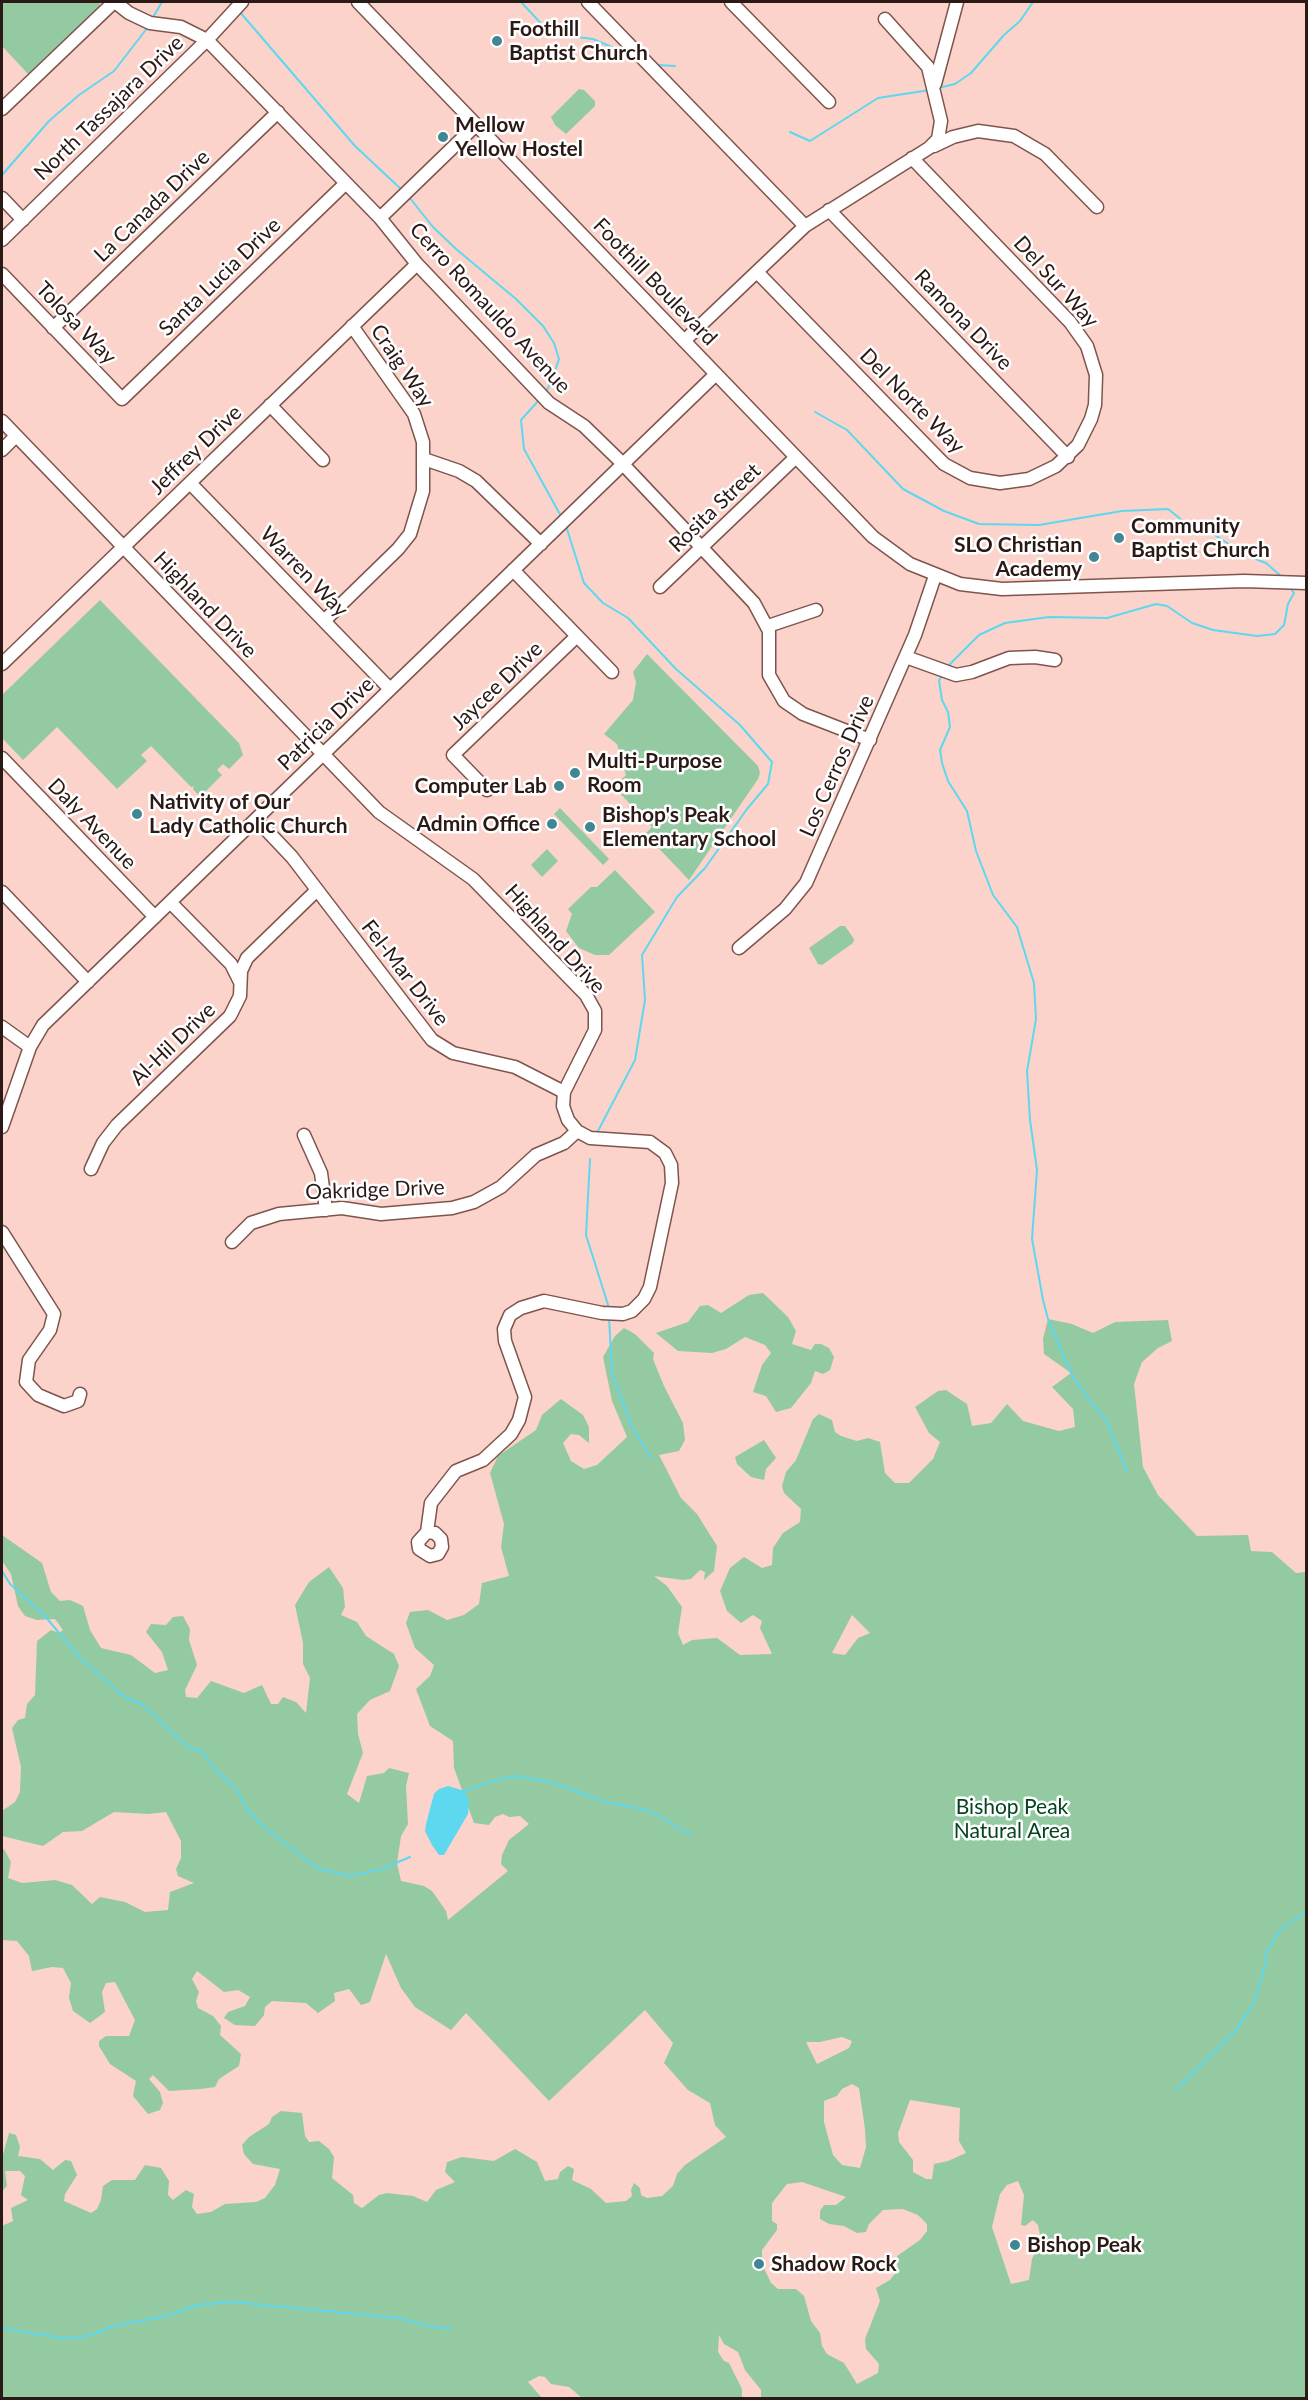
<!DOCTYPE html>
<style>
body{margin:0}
#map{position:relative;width:1308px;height:2400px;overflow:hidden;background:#fbd3cb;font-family:Lato,sans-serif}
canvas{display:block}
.frame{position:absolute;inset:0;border:3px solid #2a1915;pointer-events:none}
</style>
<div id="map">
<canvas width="1308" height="2400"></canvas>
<div class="frame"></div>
</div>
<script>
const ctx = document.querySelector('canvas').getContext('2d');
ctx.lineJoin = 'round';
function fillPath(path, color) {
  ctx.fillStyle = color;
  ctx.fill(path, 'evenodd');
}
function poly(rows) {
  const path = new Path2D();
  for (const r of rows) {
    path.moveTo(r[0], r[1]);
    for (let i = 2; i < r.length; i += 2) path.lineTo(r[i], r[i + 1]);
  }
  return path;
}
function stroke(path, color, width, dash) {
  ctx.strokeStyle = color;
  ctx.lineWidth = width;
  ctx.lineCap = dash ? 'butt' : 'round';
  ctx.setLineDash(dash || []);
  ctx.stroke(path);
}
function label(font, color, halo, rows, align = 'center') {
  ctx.font = font + ' Lato,sans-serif';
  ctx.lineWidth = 5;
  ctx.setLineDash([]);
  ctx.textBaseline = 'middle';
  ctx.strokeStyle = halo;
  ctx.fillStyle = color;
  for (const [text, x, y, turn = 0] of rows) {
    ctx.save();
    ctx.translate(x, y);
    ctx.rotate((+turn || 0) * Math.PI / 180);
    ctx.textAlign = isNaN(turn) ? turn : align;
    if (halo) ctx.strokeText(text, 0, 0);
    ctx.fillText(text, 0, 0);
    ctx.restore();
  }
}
fillPath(poly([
 [2,2,99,2,100,6,29,75,2,46],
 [579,89,584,90,595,101,595,106,566,134,555,125,551,117],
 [100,600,239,743,243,755,229,769,223,764,217,770,222,775,200,797,193,789,194,786,191,787,151,746,141,755,147,761,117,789,57,727,23,760,2,738,2,695],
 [647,654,758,766,760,773,758,779,689,880,645,834,652,827,614,787,626,775,617,744,604,734,633,700,636,682,633,672],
 [560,808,609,859,603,865,554,814],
 [547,849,558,861,542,877,531,865],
 [615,870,655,912,609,955,595,955,579,948,566,931,572,914,568,909,591,887,597,887],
 [840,926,845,926,854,939,853,943,822,965,818,964,809,948],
 [763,1293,788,1317,796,1331,792,1344,811,1350,815,1344,821,1344,829,1348,834,1357,830,1370,823,1374,815,1371,811,1383,791,1408,776,1412,766,1396,753,1392,762,1365,771,1353,765,1345,745,1337,726,1349,712,1353,678,1351,656,1333,688,1322,700,1306,708,1305,721,1313,749,1295],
 [1048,1319,1072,1324,1093,1333,1115,1322,1168,1320,1172,1341,1158,1348,1142,1362,1134,1384,1143,1467,1158,1495,1197,1536,1248,1535,1251,1551,1272,1552,1296,1573,1306,1572,1306,2398,761,2398,761,2390,745,2370,738,2352,724,2344,719,2335,718,2352,724,2361,729,2363,742,2389,742,2398,582,2398,569,2387,551,2384,545,2377,539,2376,528,2382,542,2398,2,2398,2,2226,13,2221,11,2208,28,2200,21,2195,25,2176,20,2171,5,2171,7,2186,2,2191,2,2158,9,2133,16,2135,20,2147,18,2156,40,2159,53,2170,65,2160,71,2161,77,2175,65,2194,64,2201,91,2213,97,2209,101,2200,103,2186,112,2180,135,2180,145,2165,161,2168,169,2181,168,2195,173,2200,186,2190,194,2194,192,2207,197,2214,211,2212,225,2204,256,2202,265,2198,275,2185,280,2169,253,2164,244,2154,242,2145,249,2137,269,2124,272,2117,281,2111,302,2113,305,2136,309,2142,319,2141,329,2149,334,2157,332,2178,353,2195,354,2203,362,2208,379,2195,387,2193,413,2196,427,2202,436,2190,455,2182,445,2172,447,2162,462,2157,494,2161,515,2149,537,2162,545,2181,558,2179,560,2172,568,2166,574,2169,572,2180,591,2189,606,2203,626,2201,632,2196,631,2190,634,2183,640,2188,641,2195,647,2198,662,2196,673,2186,677,2174,685,2165,726,2137,715,2125,710,2103,688,2090,664,2063,673,2043,645,2010,549,2101,466,2013,451,2030,415,2007,401,1988,386,1954,370,2002,361,2005,349,1989,334,1993,335,2001,318,2013,306,2003,272,2001,265,2007,264,2015,255,2026,235,2025,224,2018,228,2012,245,2006,250,1997,238,1990,224,1992,197,1971,192,1979,199,1992,196,2001,198,2008,213,2016,221,2026,220,2035,241,2054,239,2066,219,2079,215,2087,201,2089,169,2091,153,2075,149,2079,160,2092,163,2103,160,2110,148,2114,133,2096,136,2081,110,2064,99,2046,99,2041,106,2036,129,2036,135,2020,115,1982,106,1983,102,1992,105,2012,90,2023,73,2011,69,1998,71,1983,63,1968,52,1967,32,1971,29,1956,17,1941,2,1940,2,1851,4,1849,11,1862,8,1878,22,1883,55,1880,72,1885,92,1904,100,1897,125,1902,145,1912,168,1910,170,1892,194,1883,178,1876,176,1869,181,1858,181,1841,166,1812,148,1814,114,1812,82,1831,63,1832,43,1846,2,1836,2,1811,15,1802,20,1792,21,1767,12,1728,18,1720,25,1718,27,1704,35,1695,37,1641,51,1630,59,1633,63,1630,55,1619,37,1620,25,1616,18,1606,11,1574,2,1561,2,1535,42,1563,51,1592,60,1601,70,1600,83,1606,90,1630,101,1648,131,1655,155,1673,168,1670,162,1652,146,1632,151,1624,166,1625,173,1617,183,1616,190,1629,189,1640,197,1665,185,1690,186,1697,197,1698,211,1681,244,1693,262,1685,271,1704,278,1704,283,1697,296,1702,306,1713,310,1678,303,1664,303,1643,295,1605,309,1582,329,1567,343,1588,345,1607,341,1615,357,1622,366,1636,394,1654,399,1666,390,1691,370,1700,357,1714,358,1734,363,1753,347,1794,359,1803,367,1776,384,1773,389,1768,409,1773,406,1786,408,1824,401,1836,397,1863,401,1881,424,1886,432,1891,446,1911,448,1920,508,1871,501,1864,502,1855,509,1840,529,1824,520,1816,509,1817,503,1814,495,1817,489,1825,474,1823,454,1768,453,1741,430,1726,416,1689,430,1676,434,1665,415,1648,406,1623,410,1612,428,1610,447,1620,464,1615,479,1604,482,1583,509,1576,501,1547,504,1524,490,1473,498,1456,536,1430,542,1415,561,1399,583,1415,589,1427,589,1443,579,1435,571,1434,563,1443,571,1461,584,1469,597,1465,627,1437,612,1401,603,1357,615,1336,624,1328,635,1334,654,1353,653,1359,664,1386,683,1423,685,1440,679,1451,659,1455,681,1498,697,1514,717,1546,714,1571,704,1580,705,1572,700,1570,691,1579,683,1580,654,1576,667,1586,682,1607,678,1633,683,1645,692,1640,717,1638,740,1655,772,1654,760,1628,762,1621,753,1615,741,1623,727,1611,720,1591,730,1568,744,1557,762,1568,772,1565,773,1548,783,1533,800,1522,801,1509,784,1493,782,1486,786,1472,796,1460,813,1419,819,1414,832,1420,835,1432,841,1436,857,1441,868,1438,880,1442,885,1473,895,1483,909,1483,933,1459,940,1442,929,1433,915,1407,938,1391,946,1390,967,1404,972,1426,991,1423,1007,1404,1023,1421,1059,1431,1075,1427,1073,1409,1052,1387,1071,1373,1044,1354,1043,1339],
 [852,1615,870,1633,858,1638,845,1655,832,1653],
 [842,2037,852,2041,849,2048,817,2064,806,2042,820,2042],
 [852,2084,859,2088,865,2129,866,2147,860,2168,842,2165,833,2155,824,2122,824,2101,837,2096,842,2089],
 [910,2100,960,2108,959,2141,966,2153,948,2161,934,2164,932,2179,926,2179,913,2172,913,2160,899,2142,898,2133],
 [1018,2181,1024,2195,1021,2225,1025,2226,1033,2220,1038,2225,1041,2239,1032,2259,1029,2280,1011,2284,992,2227,1000,2194,1007,2185],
 [802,2182,846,2197,836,2205,824,2205,820,2211,820,2219,829,2224,844,2226,857,2233,866,2232,869,2224,883,2210,903,2209,918,2215,927,2224,927,2231,920,2240,897,2256,898,2270,890,2280,876,2288,880,2301,865,2339,866,2349,879,2364,878,2373,857,2384,844,2363,827,2354,822,2346,820,2333,811,2321,804,2296,796,2289,778,2289,771,2283,762,2264,762,2250,777,2230,777,2224,772,2221,772,2203,787,2184],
 [764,1440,776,1458,766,1469,764,1480,751,1477,737,1464,735,1457]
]), '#93caa1');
fillPath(poly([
 [448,1786,465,1791,469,1802,468,1814,444,1855,439,1855,432,1845,425,1831,426,1824,434,1794,439,1789]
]), '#5dd8ef');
stroke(poly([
 [521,2,548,31,560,35,593,39,632,56],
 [239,11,355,146,403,191],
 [152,19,162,2],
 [657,65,675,66],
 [938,88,955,84,971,73,1004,35,1020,21,1033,2],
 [790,132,810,141,878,98,930,90],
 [2,175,49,121,79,95,114,71,148,27],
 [409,197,433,227,456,249,516,299,543,326,554,343,559,359,552,380,545,394],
 [539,400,521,420,524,449,562,518],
 [815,412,847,430,903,489,944,511,979,524,1039,525,1122,511,1168,509,1193,529,1215,535,1245,555,1266,563,1282,577],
 [566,526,584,583,603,603,628,618,676,669,740,725,772,762,768,784,747,809,705,868,677,897,642,955,645,1000,635,1060,598,1131],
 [946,668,979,635,1005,623,1049,617,1107,618,1156,604,1167,606,1192,623,1213,630,1257,636,1275,634,1284,625,1288,604,1294,593,1289,586],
 [942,675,939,681,942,700,948,712,950,727,940,750,942,763,948,781,967,811,976,851,993,895,1017,927,1034,983,1036,1019,1027,1071,1030,1120,1037,1170,1032,1239,1043,1300,1048,1319,1071,1373,1089,1400,1106,1420,1127,1471],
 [590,1159,586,1235,609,1308],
 [609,1317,612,1374,632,1427,651,1458],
 [2,1571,10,1584,44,1615,79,1657,122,1695,144,1706,190,1749,201,1750,214,1768,237,1790,248,1811,264,1827,316,1868,350,1876,382,1869,410,1857],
 [465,1791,492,1781,517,1776,550,1782,607,1802,650,1811,691,1835],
 [1176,2090,1237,2029,1253,2004,1262,1978,1268,1949,1281,1929,1306,1912],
 [2,2328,61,2338,77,2338,97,2333,109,2327,171,2315,196,2305,234,2302,397,2318,429,2326,451,2329]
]), '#5dd8ef', 2);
const minor = poly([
 [115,2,129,13,150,23,181,27,207,40,380,218,417,264,549,403,584,426,619,460,754,603,769,631,769,675,784,701,803,714,870,740],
 [358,2,873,537,910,564,960,584,1002,589,1244,581,1306,583],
 [588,2,805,226],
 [731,2,829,102],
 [935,84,957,2],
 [2,109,114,2],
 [934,146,953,137,978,131,1014,136,1045,154,1097,207],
 [2,198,23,220],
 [829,210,1068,457],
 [380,218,476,125],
 [2,240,207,40,242,2],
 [757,272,944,464,970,478,1000,483,1029,479,1056,466,1078,445,1091,419,1095,405,1096,375,1087,346,1070,322,912,158],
 [2,274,122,399,346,183],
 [53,328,278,112],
 [684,341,805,226,929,148,938,139,941,121,928,67,885,19],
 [270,405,323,460],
 [2,421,379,812,473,879,586,995,595,1011,595,1030,564,1092,563,1106,568,1120,577,1131,590,1138,650,1142,665,1153,671,1165,672,1183,650,1287,644,1299,632,1311,623,1314,602,1313,544,1301,521,1308,510,1315,504,1329,505,1341,525,1397,519,1420,511,1434,483,1460,456,1471,431,1503,427,1532,418,1542,419,1549,430,1556,438,1554,442,1547,441,1539,435,1533,427,1532],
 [2,450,16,436],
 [424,459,459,471,476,481,541,544],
 [190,483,390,689],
 [513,570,612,672],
 [660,587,796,457],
 [324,621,398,549,410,534,423,491,423,442,414,414,352,326],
 [768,626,816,610],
 [906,657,956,675,972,672,1009,658,1035,657,1055,660],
 [2,664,417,264],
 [2,758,155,917],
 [487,790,453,755,577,636],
 [256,819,292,857,432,1040,453,1053,515,1067,564,1092],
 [2,892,88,982],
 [170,902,231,964,240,982],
 [739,948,785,909,806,883,915,635,935,576],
 [2,1027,30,1047],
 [2,1127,30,1047,43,1025,716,374],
 [304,1135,321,1173,326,1210],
 [91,1169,103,1143,117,1125,230,1016,240,996,241,971,247,958,317,890],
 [2,1232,54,1314,50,1330,29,1360,26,1382,38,1395,64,1406,78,1401,80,1394],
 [232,1242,251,1223,279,1214,342,1208,381,1214,452,1208,474,1202,501,1187,536,1155,564,1143,577,1131]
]);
stroke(minor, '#7e544c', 15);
stroke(minor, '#fff', 12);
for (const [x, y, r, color] of [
 [497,41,6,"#418693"],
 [443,137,6,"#418693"],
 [1119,538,6,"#418693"],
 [1094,557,6,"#418693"],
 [575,773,6,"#418693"],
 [559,786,6,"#418693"],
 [137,814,6,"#418693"],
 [552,824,6,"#418693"],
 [590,827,6,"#418693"],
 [1015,2245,6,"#418693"],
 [759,2264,6,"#418693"]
]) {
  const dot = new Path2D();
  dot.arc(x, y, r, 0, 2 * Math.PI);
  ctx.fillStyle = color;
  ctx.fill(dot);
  stroke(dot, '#fff', 2);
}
label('bold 21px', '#2a1915', '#fff', [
 ["Foothill",509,29],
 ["Baptist Church",509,53],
 ["Mellow",455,125],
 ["Yellow Hostel",455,149],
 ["Community",1131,526],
 ["Baptist Church",1131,550],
 ["SLO Christian",1082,545,"right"],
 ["Academy",1082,569,"right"],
 ["Multi-Purpose",587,761],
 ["Room",587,785],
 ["Computer Lab",547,786,"right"],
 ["Nativity of Our",149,802],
 ["Lady Catholic Church",149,826],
 ["Bishop's Peak",602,815],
 ["Elementary School",602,839],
 ["Admin Office",540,824,"right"],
 ["Bishop Peak",1027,2245],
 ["Shadow Rock",771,2264]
], 'left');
label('21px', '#2a1915', '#fff', [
 ["North Tassajara Drive",109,108,-44],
 ["La Canada Drive",152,206,-44],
 ["Santa Lucia Drive",220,277,-44],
 ["Foothill Boulevard",655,282,46],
 ["Del Sur Way",1056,282,48],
 ["Cerro Romauldo Avenue",490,308,47],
 ["Ramona Drive",963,320,46],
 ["Tolosa Way",76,323,46],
 ["Craig Way",402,366,56],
 ["Del Norte Way",912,401,45],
 ["Jeffrey Drive",196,450,-44],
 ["Rosita Street",715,508,-44],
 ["Warren Way",304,572,46],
 ["Highland Drive",205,605,46],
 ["Jaycee Drive",497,686,-44],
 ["Patricia Drive",326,724,-44],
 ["Los Cerros Drive",837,766,-66],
 ["Daly Avenue",92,824,46],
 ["Highland Drive",555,939,48],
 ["Fel-Mar Drive",405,973,52],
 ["Al-Hil Drive",173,1044,-44],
 ["Oakridge Drive",375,1190,-2]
]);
label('21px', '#04431f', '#fff', [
 ["Bishop Peak",1012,1807],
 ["Natural Area",1012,1831]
]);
</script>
